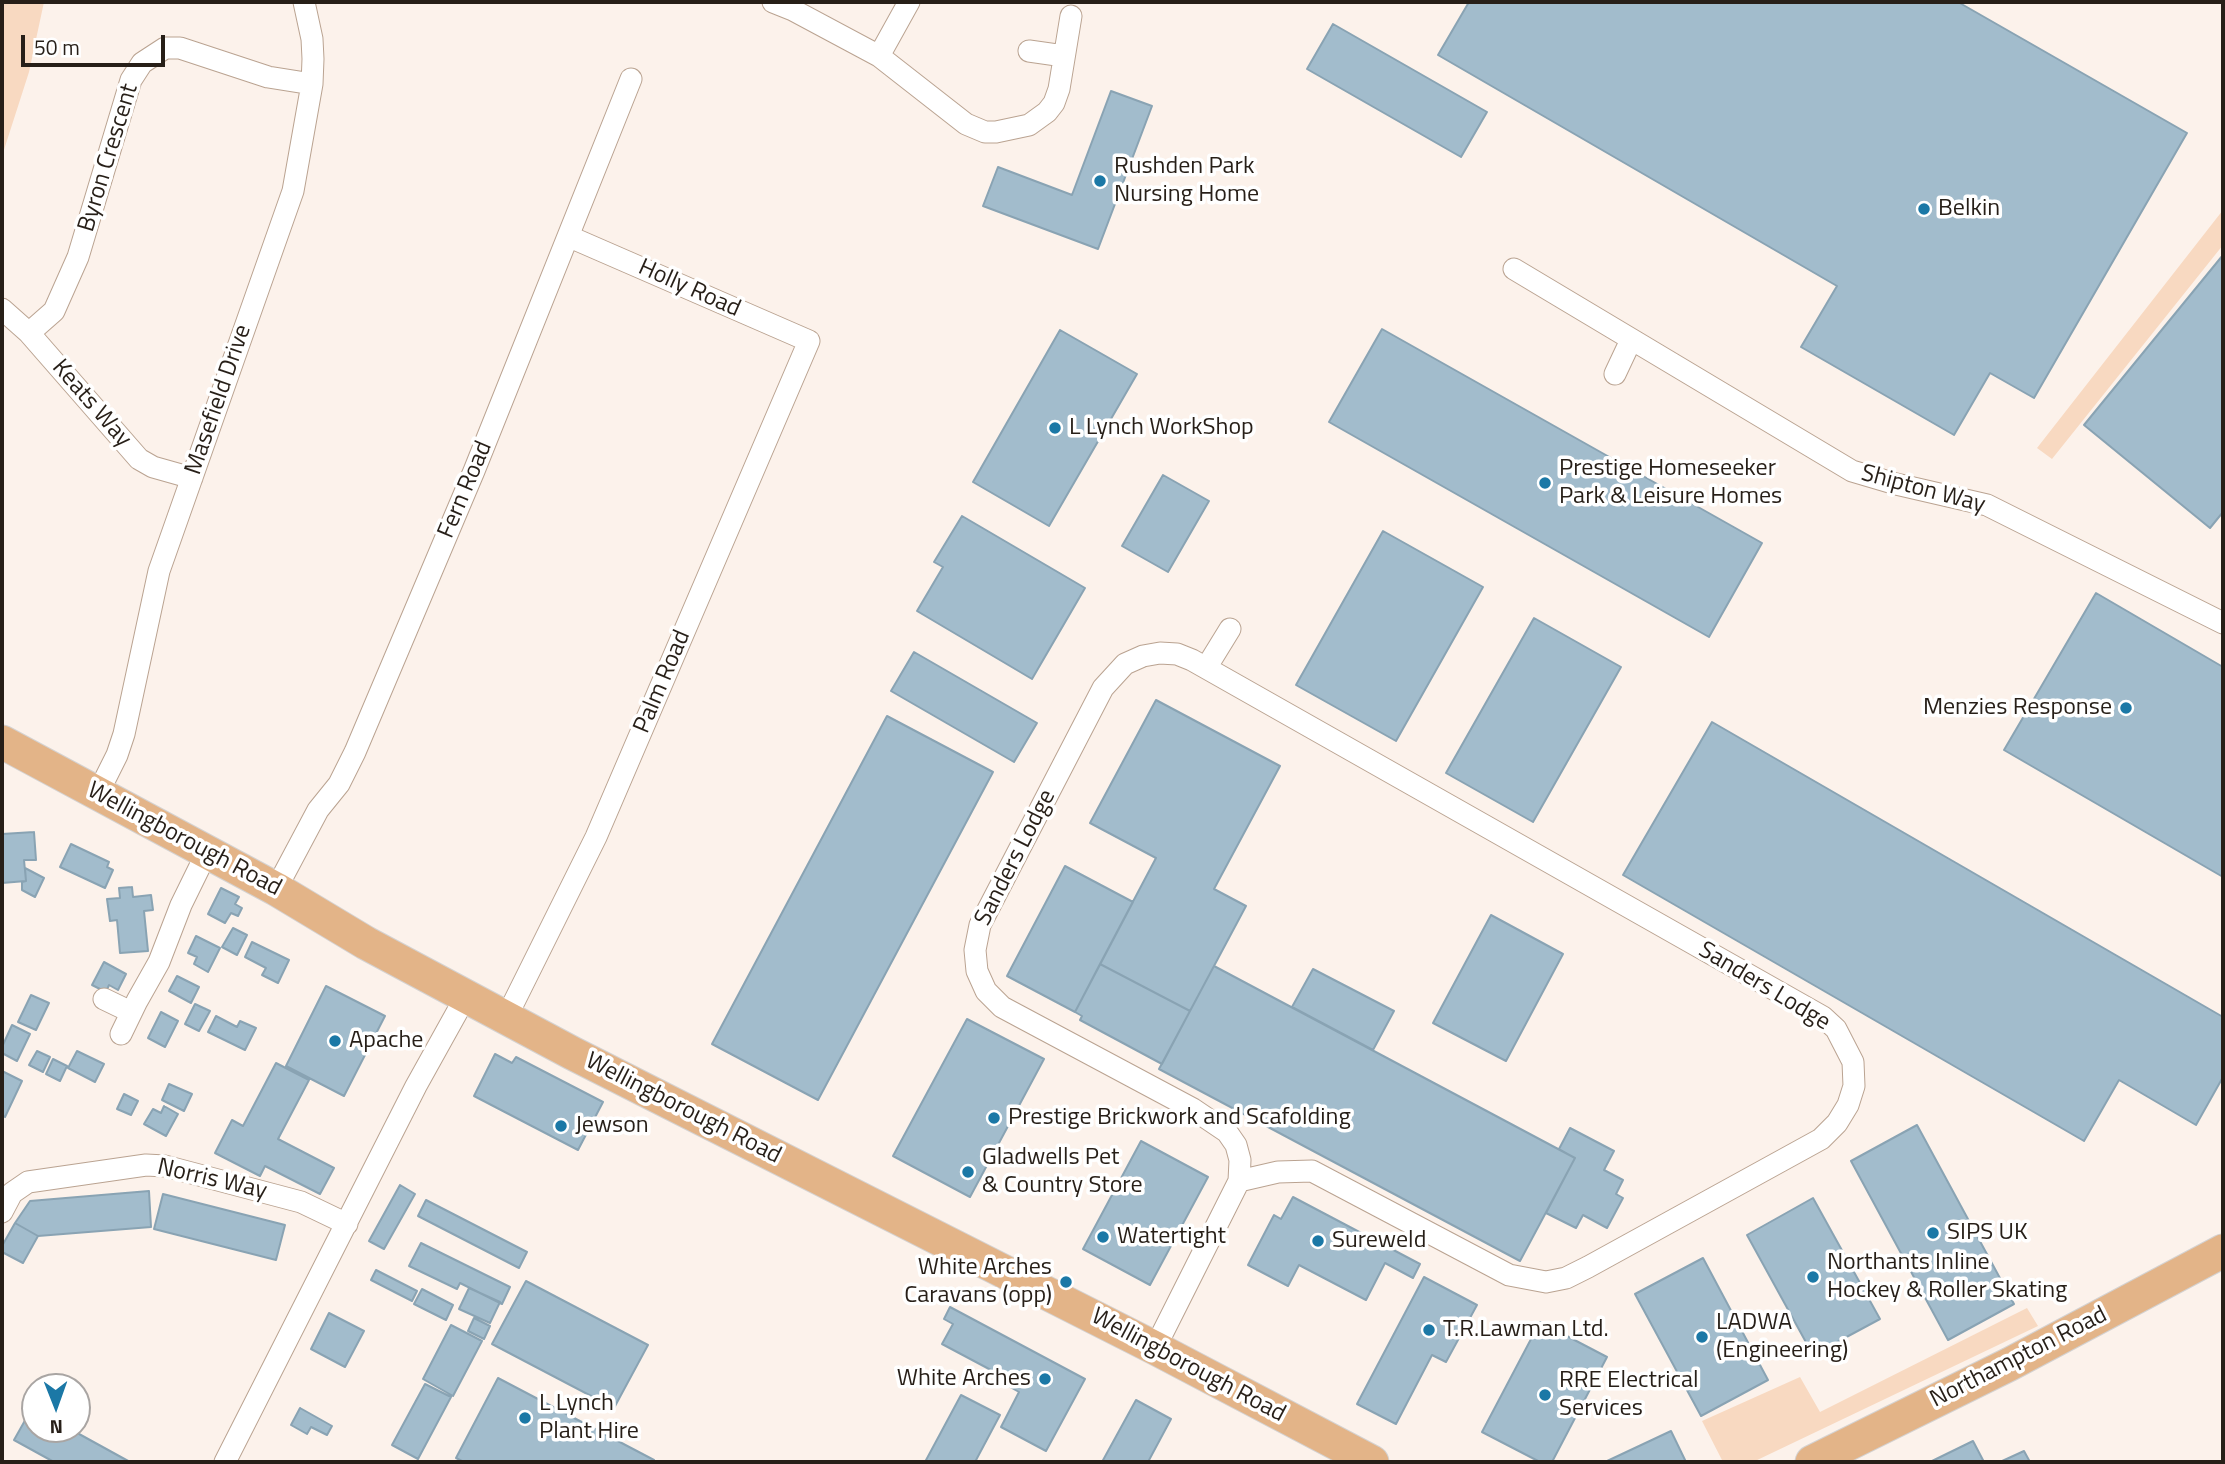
<!DOCTYPE html>
<style>
body{margin:0}
#map{position:relative;width:2225px;height:1464px;overflow:hidden;background:#fcf2eb;font-family:"Titillium Web",sans-serif}
canvas{display:block}
.frame{position:absolute;inset:0;border:4px solid #271f18;pointer-events:none}
.north{position:absolute;left:21px;top:1373px;width:70px;height:70px;box-sizing:border-box;background:#fff;border:2px solid #a9a5a3;border-radius:50%;rotate:179deg;font-size:19px;font-weight:700;line-height:28px;text-align:center;color:#271f18}
.north::after{content:'';display:block;margin:auto;width:24px;height:32px;background:#1b78a6;clip-path:polygon(50% 0,100% 100%,50% 72%,0 100%)}
.scale{position:absolute;left:21px;top:35px;width:144px;height:32px;box-sizing:border-box;border:4px solid #271f18;border-top:0;padding-left:9px;font-size:21px;line-height:24px;white-space:nowrap;color:#271f18;-webkit-text-stroke:5px #fff;paint-order:stroke}
</style>
<div id="map">
<canvas width="2225" height="1464"></canvas>
<div class="frame"></div>
<div class="north">N</div>
<div class="scale">50 m</div>
</div>
<script>
const ctx = document.querySelector('canvas').getContext('2d');
ctx.lineJoin = 'round';
function fillPath(path, color) {
  ctx.fillStyle = color;
  ctx.fill(path, 'evenodd');
}
function poly(rows) {
  const path = new Path2D();
  for (const r of rows) {
    path.moveTo(r[0], r[1]);
    for (let i = 2; i < r.length; i += 2) path.lineTo(r[i], r[i + 1]);
  }
  return path;
}
function stroke(path, color, width, dash) {
  ctx.strokeStyle = color;
  ctx.lineWidth = width;
  ctx.lineCap = dash ? 'butt' : 'round';
  ctx.setLineDash(dash || []);
  ctx.stroke(path);
}
function label(font, color, halo, rows, align = 'center') {
  ctx.font = font + ' "Titillium Web",sans-serif';
  ctx.lineWidth = 7;
  ctx.setLineDash([]);
  ctx.textBaseline = 'middle';
  ctx.strokeStyle = halo;
  ctx.fillStyle = color;
  for (const [text, x, y, turn = 0] of rows) {
    ctx.save();
    ctx.translate(x, y);
    ctx.rotate((+turn || 0) * Math.PI / 180);
    ctx.textAlign = isNaN(turn) ? turn : align;
    if (halo) ctx.strokeText(text, 0, 0);
    ctx.fillText(text, 0, 0);
    ctx.restore();
  }
}
fillPath(poly([
 [2,2,44,2,29,72,2,156],
 [2223,210,2223,245,2052,459,2037,448],
 [2027,1308,2038,1326,1753,1462,1723,1462,1702,1421,1800,1377,1820,1412]
]), '#f8d9c1');
const building = poly([
 [1469,2,1958,2,2187,133,2034,398,1990,373,1954,435,1801,347,1837,286,1438,55,1469,2],
 [1333,24,1487,112,1461,157,1307,69,1333,24],
 [1111,91,1152,106,1098,249,983,206,998,167,1072,195,1111,91],
 [2223,255,2223,512,2210,528,2084,425,2223,255],
 [1382,329,1762,543,1709,637,1329,422,1382,329],
 [1060,330,1137,374,1049,526,973,482,1060,330],
 [1163,475,1209,501,1168,572,1122,546,1163,475],
 [962,516,1085,588,1032,679,917,611,943,567,934,562,962,516],
 [1383,531,1483,587,1396,741,1296,685,1383,531],
 [2096,593,2223,667,2223,877,2004,750,2096,593],
 [1534,618,1621,667,1533,822,1446,773,1534,618],
 [914,652,1037,723,1014,762,891,691,914,652],
 [1156,700,1280,766,1214,889,1246,906,1190,1011,1100,964,1156,858,1090,823,1156,700],
 [887,716,993,772,818,1100,712,1044,887,716],
 [1712,722,2223,1017,2223,1077,2196,1125,2119,1080,2084,1141,1623,875,1712,722],
 [34,832,36,860,24,860,26,881,2,883,2,834,34,832],
 [71,844,109,862,107,867,113,870,105,888,60,867,71,844],
 [1065,866,1133,902,1075,1012,1007,976,1065,866],
 [25,868,44,878,35,897,22,890,22,882,26,881,25,868],
 [132,887,133,897,151,895,153,910,144,911,148,951,120,953,117,920,110,921,107,899,120,898,119,888,132,887],
 [221,888,239,897,235,904,242,908,238,916,231,913,225,923,208,914,221,888],
 [1491,915,1563,954,1506,1061,1433,1023,1491,915],
 [233,928,247,935,237,955,222,947,233,928],
 [196,936,220,948,208,972,194,964,197,957,188,953,196,936],
 [252,942,289,960,278,983,262,975,266,968,245,957,252,942],
 [104,962,126,974,118,990,109,985,106,992,92,985,104,962],
 [1100,964,1190,1011,1162,1064,1080,1020,1082,1016,1075,1012,1100,964],
 [1214,966,1575,1158,1520,1261,1159,1069,1214,966],
 [1313,969,1394,1011,1373,1050,1292,1007,1313,969],
 [177,976,199,987,191,1003,169,991,177,976],
 [326,986,385,1016,344,1096,286,1066,326,986],
 [31,995,49,1003,36,1030,18,1022,31,995],
 [195,1004,210,1011,199,1031,185,1024,195,1004],
 [161,1012,178,1021,165,1047,148,1038,161,1012],
 [216,1016,237,1027,240,1021,256,1028,245,1050,208,1032,216,1016],
 [967,1019,1044,1059,970,1197,893,1156,967,1019],
 [12,1025,30,1034,17,1061,2,1053,2,1047,12,1025],
 [37,1051,50,1057,43,1072,29,1065,37,1051],
 [77,1051,104,1064,95,1082,68,1068,77,1051],
 [495,1054,512,1063,516,1057,603,1102,578,1150,474,1096,495,1054],
 [53,1059,67,1066,60,1081,46,1074,53,1059],
 [276,1063,309,1080,278,1139,334,1168,320,1194,265,1166,260,1176,215,1153,232,1120,243,1126,276,1063],
 [2,1071,22,1081,5,1117,2,1115,2,1071],
 [169,1084,192,1094,184,1111,162,1100,169,1084],
 [124,1094,138,1101,131,1115,117,1109,124,1094],
 [164,1106,178,1114,166,1136,144,1124,153,1109,161,1113,164,1106],
 [1917,1125,2014,1304,1948,1340,1851,1161,1917,1125],
 [1570,1128,1614,1151,1604,1170,1623,1180,1616,1194,1623,1198,1607,1228,1583,1215,1576,1228,1546,1213,1575,1158,1559,1149,1570,1128],
 [1141,1141,1208,1177,1150,1285,1083,1249,1141,1141],
 [400,1185,415,1194,384,1249,369,1241,400,1185],
 [149,1191,151,1227,38,1236,15,1223,30,1201,149,1191],
 [163,1194,285,1225,276,1260,154,1229,163,1194],
 [1293,1197,1420,1264,1413,1278,1385,1263,1366,1300,1299,1265,1288,1286,1248,1265,1274,1215,1281,1219,1293,1197],
 [1813,1198,1880,1319,1813,1355,1747,1235,1813,1198],
 [426,1200,527,1252,519,1268,418,1216,426,1200],
 [15,1223,38,1236,23,1263,2,1252,2,1246,15,1223],
 [421,1243,510,1287,502,1304,460,1283,457,1289,409,1266,421,1243],
 [1703,1258,1768,1380,1701,1416,1635,1294,1703,1258],
 [376,1270,417,1291,412,1301,371,1280,376,1270],
 [1424,1277,1477,1305,1446,1362,1432,1355,1396,1424,1357,1404,1424,1277],
 [526,1281,648,1345,614,1408,492,1344,526,1281],
 [469,1288,500,1302,490,1323,459,1309,469,1288],
 [422,1289,453,1305,446,1320,414,1304,422,1289],
 [950,1307,1085,1379,1046,1451,1001,1427,1019,1392,1003,1383,1006,1378,942,1344,953,1324,944,1319,950,1307],
 [329,1313,364,1331,345,1367,311,1349,329,1313],
 [474,1318,490,1326,484,1339,468,1331,474,1318],
 [1540,1322,1607,1357,1552,1462,1540,1462,1482,1432,1540,1322],
 [451,1325,482,1341,453,1396,423,1379,451,1325],
 [498,1378,654,1460,653,1462,464,1462,456,1458,498,1378],
 [425,1384,451,1397,418,1459,392,1445,425,1384],
 [961,1395,1000,1415,975,1462,925,1462,961,1395],
 [1136,1400,1171,1419,1148,1462,1102,1462,1136,1400],
 [32,1408,35,1410,35,1429,70,1429,130,1462,54,1462,14,1440,32,1408],
 [300,1408,332,1426,327,1435,311,1427,307,1434,291,1425,300,1408],
 [1671,1431,1686,1462,1605,1462,1671,1431],
 [1973,1441,1984,1462,1930,1462,1973,1441],
 [2024,1451,2030,1462,2000,1462,2024,1451]
]);
fillPath(building, '#a2bccc');
stroke(building, '#89a3b3', 2);
const minor = poly([
 [773,2,793,10,879,56,966,124,985,132,996,132,1029,125,1047,112,1054,103,1059,89,1071,16],
 [1029,51,1064,56],
 [879,56,909,2],
 [1514,269,1852,471,1896,484,1987,505,2223,623],
 [2,309,29,333,139,459,153,467,192,478],
 [29,333,54,311,78,257,131,80,142,63,165,48,180,48,268,77,312,84],
 [1615,374,1631,340],
 [1206,668,1230,629],
 [98,793,117,755,124,734,159,571,293,191,312,84,313,59,312,39,304,2],
 [276,889,318,810,339,784,355,752,474,471,631,79],
 [104,999,131,1012],
 [506,1018,596,837,809,341,570,237],
 [121,1034,137,1001,159,962,181,905,207,852],
 [2,1212,12,1193,28,1182,146,1165,165,1166,301,1202,347,1224],
 [1155,1348,1239,1181,1240,1160,1236,1145,1227,1132,1193,1109,1002,1007,986,991,977,971,975,950,980,925,1103,688,1125,664,1143,656,1160,653,1177,654,1192,660,1823,1017,1836,1029,1853,1062,1854,1086,1848,1105,1837,1123,1821,1139,1588,1267,1566,1278,1546,1282,1509,1275,1312,1171,1278,1172,1239,1181],
 [225,1462,416,1086,466,996]
]);
const primary = poly([
 [2,742,207,852,276,889,366,943,572,1053,1155,1348,1372,1462],
 [1812,1462,2010,1364,2223,1251]
]);
stroke(minor, '#baa391', 23);
stroke(primary, '#d4d2d1', 35);
stroke(minor, '#fff', 21);
stroke(primary, '#e3b488', 33);
for (const [x, y, r, color] of [
 [1100,181,7,"#1b78a6"],
 [1924,209,7,"#1b78a6"],
 [1055,428,7,"#1b78a6"],
 [1545,483,7,"#1b78a6"],
 [2126,708,7,"#1b78a6"],
 [335,1041,7,"#1b78a6"],
 [994,1118,7,"#1b78a6"],
 [561,1126,7,"#1b78a6"],
 [968,1172,7,"#1b78a6"],
 [1933,1233,7,"#1b78a6"],
 [1103,1237,7,"#1b78a6"],
 [1318,1241,7,"#1b78a6"],
 [1813,1277,7,"#1b78a6"],
 [1066,1282,7,"#1b78a6"],
 [1429,1330,7,"#1b78a6"],
 [1702,1337,7,"#1b78a6"],
 [1045,1379,7,"#1b78a6"],
 [1545,1395,7,"#1b78a6"],
 [525,1418,7,"#1b78a6"]
]) {
  const dot = new Path2D();
  dot.arc(x, y, r, 0, 2 * Math.PI);
  ctx.fillStyle = color;
  ctx.fill(dot);
  stroke(dot, '#fff', 2.5);
}
label('24px', '#271f18', '#fff', [
 ["Byron Crescent",109,158,-73],
 ["Holly Road",689,289,24],
 ["Masefield Drive",219,400,-71],
 ["Keats Way",91,404,49],
 ["Fern Road",466,490,-67],
 ["Shipton Way",1923,490,15],
 ["Palm Road",663,682,-67],
 ["Wellingborough Road",184,840,28],
 ["Sanders Lodge",1016,858,-63],
 ["Sanders Lodge",1764,987,31],
 ["Wellingborough Road",683,1109,27],
 ["Norris Way",212,1180,13],
 ["Northampton Road",2019,1358,-27],
 ["Wellingborough Road",1188,1366,28]
]);
label('24px', '#271f18', '#fff', [
 ["Rushden Park",1114,167],
 ["Nursing Home",1114,195],
 ["Belkin",1938,209],
 ["L Lynch WorkShop",1069,428],
 ["Prestige Homeseeker",1559,469],
 ["Park & Leisure Homes",1559,497],
 ["Menzies Response",2112,708,"right"],
 ["Apache",349,1041],
 ["Prestige Brickwork and Scafolding",1008,1118],
 ["Jewson",575,1126],
 ["Gladwells Pet",982,1158],
 ["& Country Store",982,1186],
 ["SIPS UK",1947,1233],
 ["Watertight",1117,1237],
 ["Sureweld",1332,1241],
 ["Northants Inline",1827,1263],
 ["Hockey & Roller Skating",1827,1291],
 ["White Arches",1052,1268,"right"],
 ["Caravans (opp)",1052,1296,"right"],
 ["LADWA",1716,1323],
 ["(Engineering)",1716,1351],
 ["T.R.Lawman Ltd.",1443,1330],
 ["White Arches",1031,1379,"right"],
 ["RRE Electrical",1559,1381],
 ["Services",1559,1409],
 ["L Lynch",539,1404],
 ["Plant Hire",539,1432]
], 'left');
</script>
